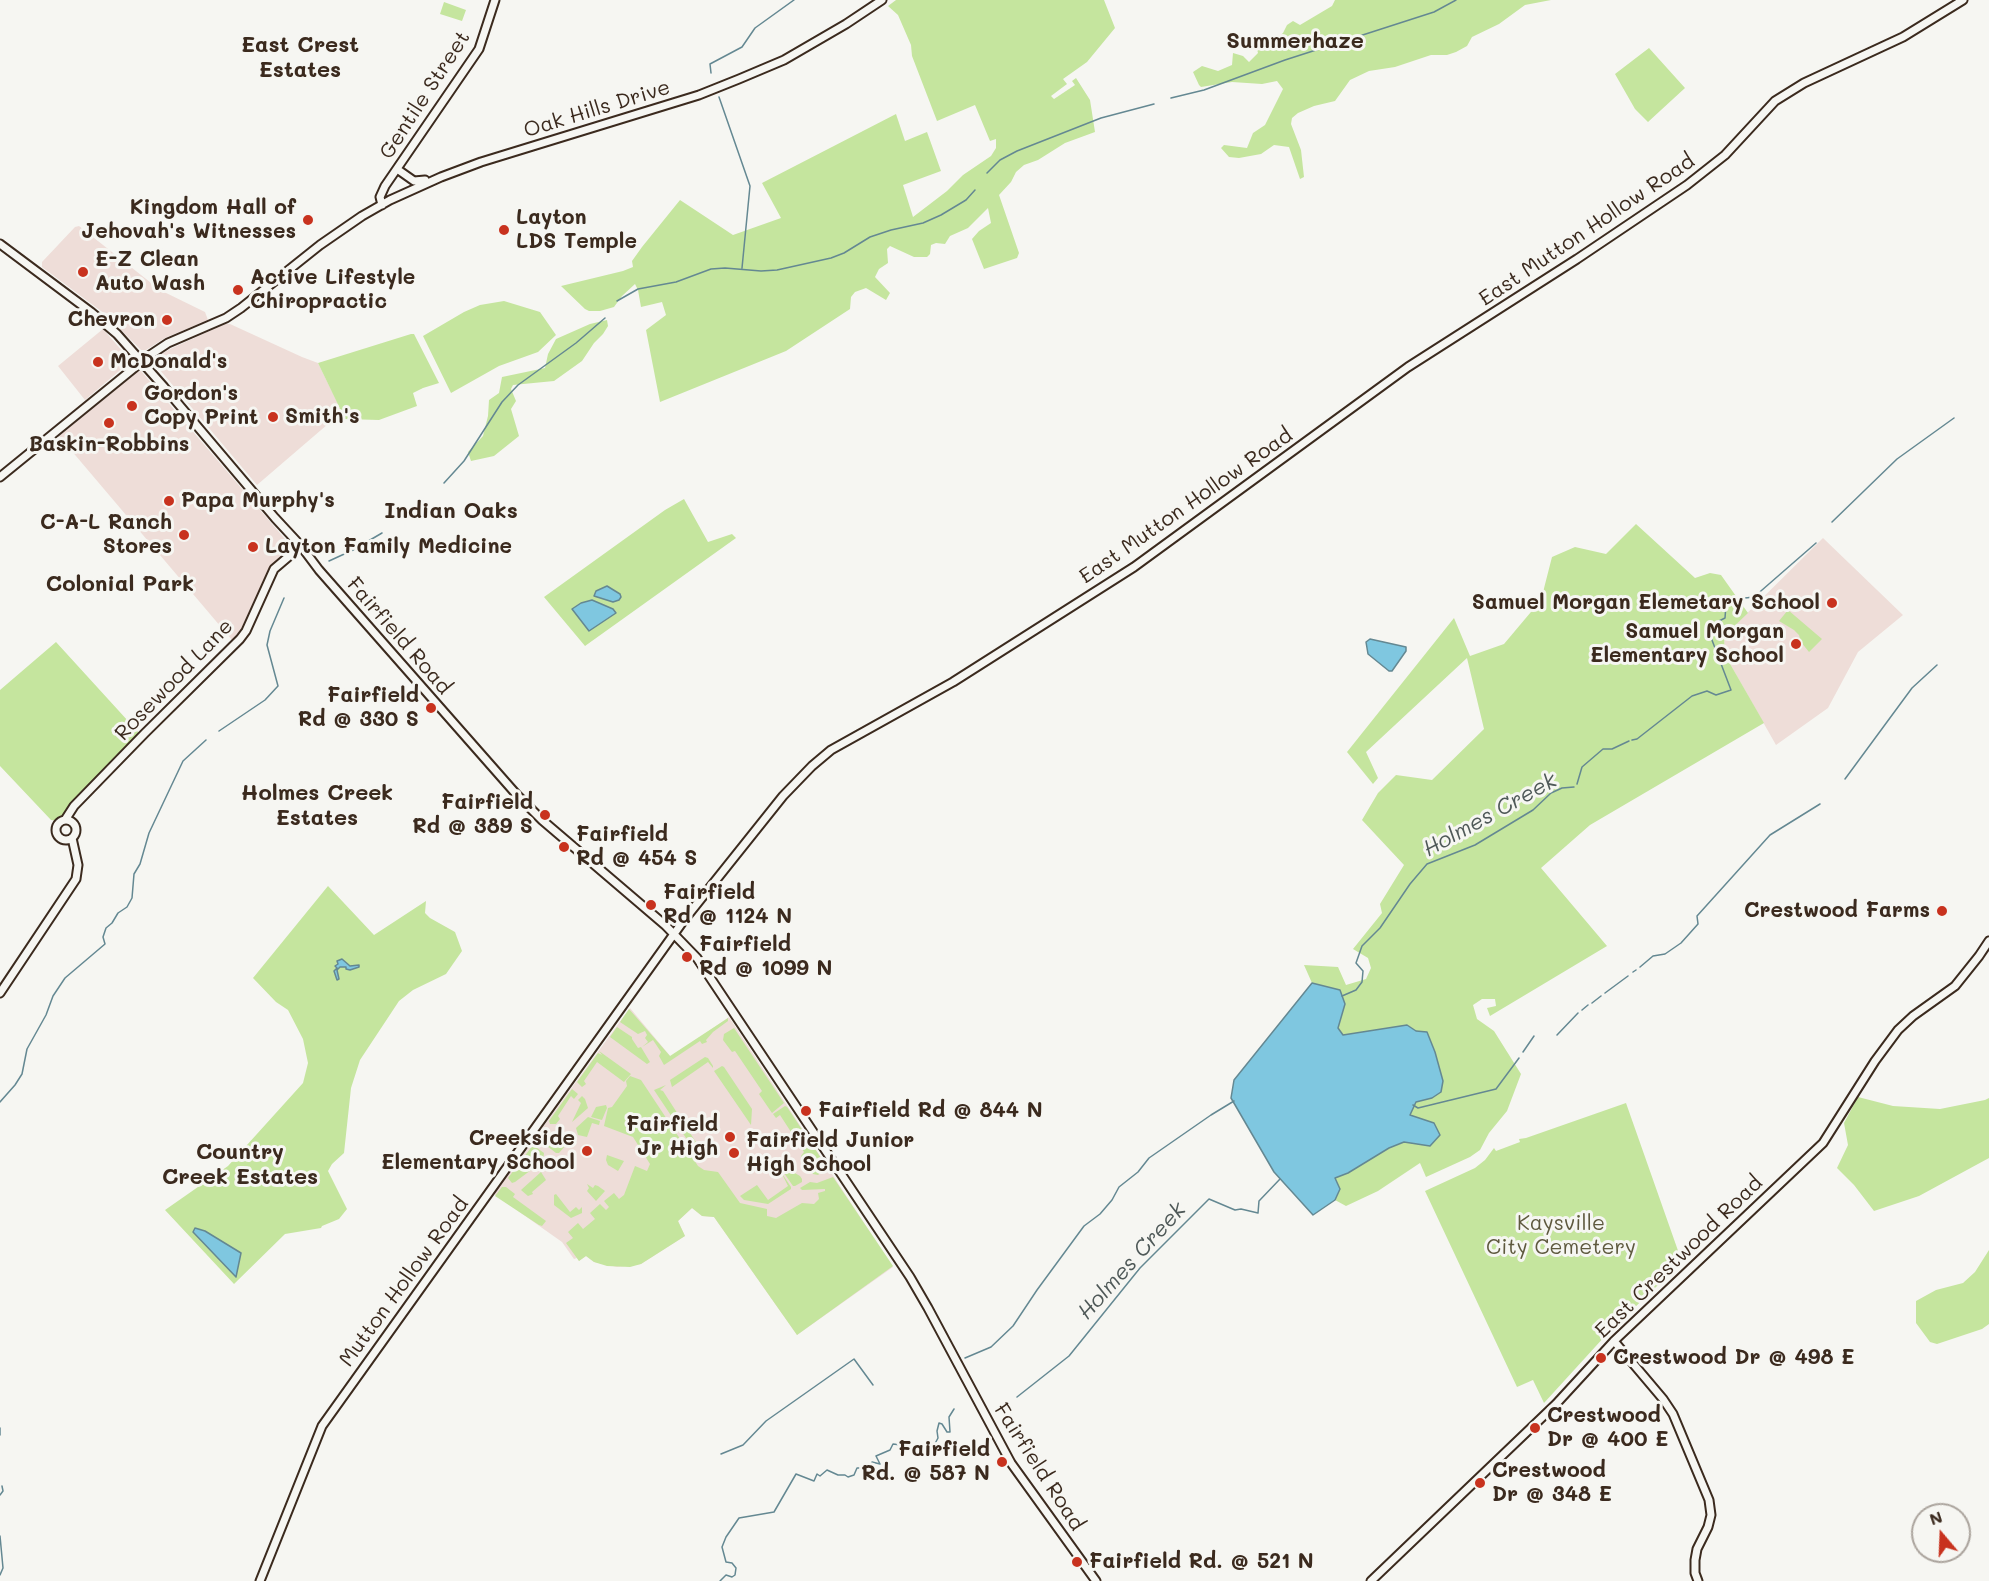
<!DOCTYPE html>
<style>
body{margin:0}
#map{position:relative;width:1989px;height:1581px;overflow:hidden;background:#f6f6f2;font-family:Mali,sans-serif}
canvas{display:block}
.north{position:absolute;left:1911px;top:1503px;width:60px;height:60px;box-sizing:border-box;background:#f6f6f2;border:2px solid #aba49d;border-radius:50%;rotate:341deg;font-size:16px;font-weight:700;line-height:24px;text-align:center;color:#3b2a1e}
.north::after{content:'';display:block;margin:auto;width:21px;height:27px;background:#c8321e;clip-path:polygon(50% 0,100% 100%,50% 72%,0 100%)}
</style>
<div id="map">
<canvas width="1989" height="1581"></canvas>
<div class="north">N</div>
</div>
<script>
const ctx = document.querySelector('canvas').getContext('2d');
ctx.lineJoin = 'round';
function fillPath(path, color) {
  ctx.fillStyle = color;
  ctx.fill(path, 'evenodd');
}
function poly(rows) {
  const path = new Path2D();
  for (const r of rows) {
    if (r.length === 3) {
      path.moveTo(r[0] + r[2], r[1]);
      path.arc(r[0], r[1], r[2], 0, 2 * Math.PI);
      continue;
    }
    path.moveTo(r[0], r[1]);
    for (let i = 2; i < r.length; i += 2) path.lineTo(r[i], r[i + 1]);
  }
  return path;
}
function stroke(path, color, width, dash) {
  ctx.strokeStyle = color;
  ctx.lineWidth = width;
  ctx.lineCap = dash ? 'butt' : 'round';
  ctx.setLineDash(dash || []);
  ctx.stroke(path);
}
function label(font, color, halo, rows, align = 'center') {
  ctx.font = font + ' Mali,sans-serif';
  ctx.lineWidth = 6;
  ctx.setLineDash([]);
  ctx.textBaseline = 'middle';
  ctx.strokeStyle = halo;
  ctx.fillStyle = color;
  for (const [text, x, y, turn = 0] of rows) {
    ctx.save();
    ctx.translate(x, y);
    ctx.rotate((+turn || 0) * Math.PI / 180);
    ctx.textAlign = isNaN(turn) ? turn : align;
    if (halo) ctx.strokeText(text, 0, 0);
    ctx.fillText(text, 0, 0);
    ctx.restore();
  }
}
fillPath(poly([
 [79,226,160,290,205,312,208,320,165,338,146,350,141,350,105,314,42,267,42,262,75,227],
 [225,324,230,324,302,357,318,363,342,412,257,485,154,363,156,357,170,349],
 [103,329,131,361,85,400,58,366],
 [141,371,291,546,291,549,269,568,241,629,232,640,59,436,137,372],
 [1823,538,1903,615,1858,652,1828,708,1776,745,1725,655,1724,636],
 [630,1008,671,1057,729,1017,893,1267,797,1335,714,1217,702,1216,692,1208,678,1221,685,1236,641,1264,617,1267,594,1262,586,1256,579,1261,577,1258,574,1259,562,1242,494,1194]
]), '#eeddd8');
fillPath(poly([
 [896,0,1104,0,1115,28,1087,62,1063,79,1067,84,1051,96,1054,99,1075,85,1072,81,1076,78,1090,100,1095,132,1065,143,1038,160,1024,165,1016,172,1011,182,999,195,1019,253,1017,258,984,269,972,239,979,231,991,223,988,208,968,228,950,236,945,244,936,243,931,245,930,254,927,257,914,257,890,246,887,249,888,263,879,269,875,277,890,293,886,300,866,288,855,292,851,297,850,309,786,351,660,402,646,330,666,315,662,302,641,307,638,290,635,284,622,296,614,307,600,311,589,311,585,309,561,286,623,271,633,267,632,261,642,247,680,200,733,235,781,218,762,183,896,114,905,141,927,132,941,171,903,185,913,217,947,191,963,175,991,156,996,148,996,139,990,141,975,105,937,121,912,56,911,45,898,15,888,6],
 [1335,0,1551,0,1525,5,1499,24,1472,37,1467,46,1456,52,1447,55,1431,55,1395,67,1369,71,1350,80,1335,101,1314,106,1298,113,1292,118,1291,124,1301,150,1304,177,1300,179,1289,147,1274,145,1261,154,1239,158,1229,157,1221,148,1224,145,1247,148,1253,133,1265,125,1283,89,1277,81,1262,84,1232,82,1201,87,1199,85,1193,72,1202,66,1218,71,1232,65,1233,53,1243,56,1249,62,1258,53,1256,45,1260,42,1265,40,1273,41,1283,33,1287,25,1293,21,1300,25,1332,6],
 [444,2,466,10,462,21,440,14],
 [1649,48,1685,88,1648,122,1635,109,1615,74],
 [504,301,540,312,556,335,538,352,499,366,451,393,423,336,464,312,480,305],
 [607,320,608,326,603,334,594,343,582,361,554,381,513,385,511,389,516,401,511,409,519,436,494,456,471,461,468,452,483,436,488,416,489,400,499,393,502,377,545,368,548,354,556,339,590,324],
 [411,334,414,334,439,383,423,388,413,393,417,406,379,420,345,419,318,363],
 [684,499,708,542,732,534,736,538,585,646,544,597,665,510],
 [1636,524,1695,578,1710,573,1721,575,1748,613,1724,636,1725,655,1764,723,1590,825,1541,868,1607,946,1490,1016,1487,1008,1496,1006,1495,999,1482,999,1473,1005,1477,1019,1494,1031,1521,1074,1507,1111,1489,1133,1480,1150,1470,1157,1426,1177,1420,1163,1378,1191,1346,1206,1335,1200,1340,1189,1335,1178,1348,1173,1389,1148,1405,1142,1430,1146,1440,1135,1434,1123,1410,1115,1416,1102,1432,1098,1443,1081,1435,1052,1427,1032,1416,1031,1407,1025,1343,1035,1338,1028,1345,1004,1340,990,1312,983,1304,965,1338,967,1346,985,1366,979,1371,968,1368,958,1353,949,1382,913,1380,904,1404,865,1362,820,1378,793,1396,775,1432,780,1484,729,1467,658,1366,752,1378,778,1373,784,1347,752,1454,618,1470,656,1504,644,1541,600,1552,557,1575,547,1606,554],
 [1788,610,1822,639,1809,652,1801,642,1799,635,1794,630,1779,621],
 [56,642,139,733,73,805,65,819,60,821,51,820,0,766,0,690],
 [328,886,374,935,426,901,425,913,430,918,455,932,462,951,446,974,413,990,399,1001,360,1060,351,1088,344,1153,332,1164,328,1171,347,1209,339,1219,322,1226,321,1228,285,1234,234,1284,165,1210,228,1166,303,1083,308,1063,303,1039,288,1010,276,1002,253,978],
 [629,1009,670,1056,728,1018,728,1021,713,1032,706,1040,707,1042,702,1044,700,1041,664,1065,659,1056,661,1052,653,1040,642,1047,648,1042,645,1038,647,1035,645,1031,638,1034,620,1022],
 [617,1027,632,1037,632,1039,638,1048,641,1047,650,1062,647,1064,610,1037],
 [734,1028,784,1103,772,1113,759,1094,762,1091,735,1051,732,1052,723,1040,724,1034],
 [599,1051,631,1074,624,1082,597,1062,584,1081,586,1084,582,1087,577,1082,598,1053,602,1055],
 [705,1057,708,1058,713,1066,713,1068,708,1062,672,1087,670,1080],
 [722,1066,724,1067,752,1109,751,1125,714,1071],
 [630,1076,641,1080,698,1166,704,1170,718,1172,740,1203,767,1209,767,1216,776,1218,802,1203,814,1204,819,1199,818,1193,825,1191,825,1189,802,1190,800,1188,810,1182,817,1183,833,1177,893,1266,797,1335,714,1217,702,1216,692,1208,678,1221,685,1236,641,1264,630,1267,607,1266,594,1262,586,1256,579,1261,566,1243,573,1238,568,1232,578,1223,583,1229,595,1219,590,1213,600,1204,606,1210,609,1207,604,1201,614,1193,619,1199,624,1195,635,1166,647,1171,650,1164,633,1137,604,1126,608,1108,612,1107,627,1086,626,1081],
 [666,1085,660,1090,663,1091,703,1153,698,1156,654,1090],
 [572,1089,578,1094,574,1099,571,1096,558,1116,560,1119,556,1124,550,1124,549,1121],
 [582,1096,585,1099,588,1108,572,1122,581,1103,578,1100],
 [1858,1097,1893,1106,1940,1109,1985,1100,1989,1098,1989,1158,1919,1196,1874,1211,1854,1185,1837,1168,1848,1145,1844,1123],
 [1626,1103,1682,1262,1606,1335,1544,1403,1533,1380,1517,1387,1425,1191,1475,1168,1485,1160,1494,1148,1496,1151,1520,1142,1519,1139,1526,1138],
 [606,1105,607,1108,602,1120,591,1117,596,1107],
 [785,1106,787,1107,827,1167,818,1175,813,1174,801,1156,804,1152,780,1115,776,1118,773,1114],
 [588,1117,600,1121,599,1125,592,1123,587,1137,578,1135,576,1128],
 [544,1128,554,1135,546,1146,538,1137],
 [555,1135,565,1141,566,1145,559,1153,556,1153,547,1146],
 [533,1145,544,1153,543,1161,515,1182,512,1183,508,1178],
 [607,1155,624,1161,618,1171,608,1165,606,1160],
 [788,1169,800,1176,802,1179,802,1182,795,1186,793,1186,784,1173],
 [541,1172,546,1180,532,1192,533,1194,528,1196,521,1190],
 [781,1172,791,1187,791,1189,768,1204,744,1200,740,1196,757,1185,768,1200,788,1186],
 [587,1184,593,1188,595,1185,598,1186,605,1191,596,1201,587,1191,589,1188],
 [502,1187,506,1187,515,1194,513,1197,546,1221,542,1226,539,1225,495,1196],
 [556,1194,570,1212,576,1207,579,1210,582,1207,582,1213,571,1218,554,1205,554,1195],
 [1989,1250,1989,1324,1982,1329,1937,1344,1930,1342,1916,1323,1916,1301,1936,1290,1963,1283,1975,1272]
]), '#c5e59e');
const water = poly([
 [607,586,620,594,621,597,619,600,613,602,594,596,596,591,607,586],
 [592,600,613,609,616,613,589,631,572,609,581,603,592,600],
 [1370,639,1406,647,1406,651,1392,671,1389,671,1368,654,1366,642,1370,639],
 [342,959,350,966,359,965,359,967,350,970,346,969,346,967,340,967,337,970,339,979,337,980,334,971,337,968,335,966,338,964,337,961,342,959],
 [1312,983,1340,990,1345,1004,1338,1028,1343,1035,1407,1025,1416,1031,1427,1032,1435,1052,1443,1081,1441,1092,1432,1098,1416,1102,1410,1115,1434,1123,1440,1135,1430,1146,1404,1142,1389,1148,1348,1173,1335,1178,1340,1189,1335,1200,1313,1215,1274,1172,1231,1098,1234,1080,1312,983],
 [195,1228,205,1231,241,1253,236,1277,193,1232,195,1228]
]);
fillPath(water, '#7fc7e0');
stroke(water, '#648892', 1.5);
stroke(poly([
 [711,73,710,64,742,47,755,28,794,0],
 [719,97,750,186,742,268],
 [1171,98,1204,90,1285,60,1434,12,1456,0],
 [987,173,1000,160,1017,151,1101,118,1154,104],
 [617,301,638,289,676,282,711,269,725,268,761,271,777,270,831,258,844,253,870,237,891,230,923,223,941,215,966,200,975,190],
 [444,483,464,461,502,402,518,385,576,343,605,318],
 [1832,522,1897,459,1954,418],
 [329,561,353,550,382,533],
 [219,731,265,700,278,686,267,645,270,631,284,598],
 [1632,740,1637,739,1692,696,1707,691,1716,695,1731,690,1707,627,1725,618,1726,605,1736,599,1754,597,1816,543],
 [1845,779,1912,688,1937,665],
 [1577,784,1582,767,1603,749,1612,749,1629,741],
 [1640,967,1653,956,1665,954,1681,943,1698,924,1697,916,1770,835,1820,804],
 [1633,972,1636,970],
 [1605,993,1628,976],
 [1342,996,1356,990,1362,982,1363,971,1356,963,1362,946,1380,928,1410,884,1427,864,1475,845,1533,810,1551,793,1562,788,1574,787],
 [1592,1003,1601,996],
 [1582,1010,1588,1005],
 [1557,1035,1578,1013],
 [1523,1052,1534,1036],
 [0,1102,15,1085,22,1074,27,1049,46,1015,53,996,65,978,105,944,103,937,106,928,112,923,118,913,127,907,132,898,134,874,140,864,149,833,183,761,206,740],
 [1413,1105,1418,1108,1496,1089,1519,1058],
 [965,1358,991,1347,1013,1326,1037,1290,1084,1226,1100,1214,1112,1200,1119,1187,1138,1172,1149,1158,1211,1115,1234,1101],
 [959,1359,960,1358],
 [1017,1397,1069,1356,1140,1268,1209,1199,1235,1210,1241,1209,1258,1213,1259,1201,1280,1179],
 [0,1428,0,1435],
 [721,1454,743,1445,766,1421,854,1359,873,1385],
 [0,1495,3,1491,2,1486],
 [0,1536,3,1568,0,1575],
 [720,1581,726,1575,732,1577,735,1575,736,1568,732,1563,726,1562,722,1547,726,1537,739,1518,774,1512,796,1474,814,1481,817,1474,820,1476,827,1470,838,1475,845,1475,848,1477,854,1475,857,1468,869,1468,872,1462,880,1464,876,1456,890,1450,893,1444,901,1445,909,1442,928,1452,932,1449,938,1438,937,1431,939,1423,942,1424,947,1432,950,1432,949,1417,954,1409]
]), '#648892', 1.5);
const secondary = poly([
 [397,169,414,181,425,180],
 [382,205,380,197,385,186,479,49,495,0],
 [0,244,91,312,117,334,164,387,275,518,301,546,319,570,517,795,542,820,665,925,697,958,910,1277,928,1308,1011,1463,1096,1581],
 [0,477,150,355,168,343,226,318,241,308,320,245,362,216,390,200,441,177,481,162,699,95,739,79,784,60,846,24,882,0],
 [66,830,10],
 [65,820,74,806,145,733,240,639,246,631,274,569,301,546],
 [0,993,76,879,78,865,72,838],
 [1614,1341,1663,1399,1673,1414,1709,1500,1711,1515,1708,1527,1697,1549,1695,1560,1695,1573,1698,1581],
 [260,1581,322,1426,684,920,783,796,812,766,831,750,953,682,1134,567,1408,367,1577,259,1687,185,1725,155,1775,101,1804,83,1903,37,1963,0],
 [1371,1581,1556,1404,1614,1341,1823,1143,1875,1061,1898,1030,1913,1016,1955,986,1979,956,1989,941]
]);
stroke(secondary, '#3b2a1e', 11);
stroke(secondary, '#f6f6f2', 7);
for (const [x, y, r, color] of [
 [308,220,6,"#c8321e"],
 [504,230,6,"#c8321e"],
 [83,272,6,"#c8321e"],
 [238,290,6,"#c8321e"],
 [167,320,6,"#c8321e"],
 [98,362,6,"#c8321e"],
 [132,406,6,"#c8321e"],
 [273,417,6,"#c8321e"],
 [109,423,6,"#c8321e"],
 [169,501,6,"#c8321e"],
 [184,535,6,"#c8321e"],
 [253,547,6,"#c8321e"],
 [1832,603,6,"#c8321e"],
 [1796,644,6,"#c8321e"],
 [431,708,6,"#c8321e"],
 [545,815,6,"#c8321e"],
 [564,847,6,"#c8321e"],
 [651,905,6,"#c8321e"],
 [1942,911,6,"#c8321e"],
 [687,957,6,"#c8321e"],
 [806,1111,6,"#c8321e"],
 [730,1137,6,"#c8321e"],
 [587,1151,6,"#c8321e"],
 [734,1153,6,"#c8321e"],
 [1601,1358,6,"#c8321e"],
 [1535,1428,6,"#c8321e"],
 [1002,1462,6,"#c8321e"],
 [1480,1483,6,"#c8321e"],
 [1077,1562,6,"#c8321e"]
]) {
  const dot = new Path2D();
  dot.arc(x, y, r, 0, 2 * Math.PI);
  ctx.fillStyle = color;
  ctx.fill(dot);
  stroke(dot, '#f6f6f2', 2);
}
label('21px', '#3b2a1e', '#f6f6f2', [
 ["Gentile Street",425,95,-57],
 ["Oak Hills Drive",597,109,-17],
 ["East Mutton Hollow Road",1587,230,-34],
 ["East Mutton Hollow Road",1186,506,-35],
 ["Fairfield Road",399,636,49],
 ["Rosewood Lane",174,680,-46],
 ["East Crestwood Road",1679,1257,-44],
 ["Mutton Hollow Road",404,1282,-54],
 ["Fairfield Road",1039,1467,57]
]);
label('bold 21px', '#3b2a1e', '#f6f6f2', [
 ["Kingdom Hall of",296,208,"right"],
 ["Jehovah's Witnesses",296,232,"right"],
 ["Layton",516,218],
 ["LDS Temple",516,242],
 ["E-Z Clean",95,260],
 ["Auto Wash",95,284],
 ["Active Lifestyle",250,278],
 ["Chiropractic",250,302],
 ["Chevron",155,320,"right"],
 ["McDonald's",110,362],
 ["Gordon's",144,394],
 ["Copy Print",144,418],
 ["Smith's",285,417],
 ["Baskin-Robbins",109,445,"center"],
 ["Papa Murphy's",181,501],
 ["C-A-L Ranch",172,523,"right"],
 ["Stores",172,547,"right"],
 ["Layton Family Medicine",265,547],
 ["Samuel Morgan Elemetary School",1820,603,"right"],
 ["Samuel Morgan",1784,632,"right"],
 ["Elementary School",1784,656,"right"],
 ["Fairfield",419,696,"right"],
 ["Rd @ 330 S",419,720,"right"],
 ["Fairfield",533,803,"right"],
 ["Rd @ 389 S",533,827,"right"],
 ["Fairfield",576,835],
 ["Rd @ 454 S",576,859],
 ["Fairfield",663,893],
 ["Rd @ 1124 N",663,917],
 ["Crestwood Farms",1930,911,"right"],
 ["Fairfield",699,945],
 ["Rd @ 1099 N",699,969],
 ["Fairfield Rd @ 844 N",818,1111],
 ["Fairfield",718,1125,"right"],
 ["Jr High",718,1149,"right"],
 ["Creekside",575,1139,"right"],
 ["Elementary School",575,1163,"right"],
 ["Fairfield Junior",746,1141],
 ["High School",746,1165],
 ["Crestwood Dr @ 498 E",1613,1358],
 ["Crestwood",1547,1416],
 ["Dr @ 400 E",1547,1440],
 ["Fairfield",990,1450,"right"],
 ["Rd. @ 587 N",990,1474,"right"],
 ["Crestwood",1492,1471],
 ["Dr @ 348 E",1492,1495],
 ["Fairfield Rd. @ 521 N",1089,1562]
], 'left');
label('21px', '#5e593e', '#f6f6f2', [
 ["Kaysville",1561,1224],
 ["City Cemetery",1561,1248]
]);
label('bold 22px', '#3b2a1e', '#f6f6f2', [
 ["Summerhaze",1295,41],
 ["East Crest",300,45],
 ["Estates",300,70],
 ["Indian Oaks",451,511],
 ["Colonial Park",120,584],
 ["Holmes Creek",317,793],
 ["Estates",317,818],
 ["Country",240,1152],
 ["Creek Estates",240,1177]
]);
label('italic 22px', '#4f5958', '#f6f6f2', [
 ["Holmes Creek",1490,815,-29],
 ["Holmes Creek",1132,1261,-48]
]);
</script>
